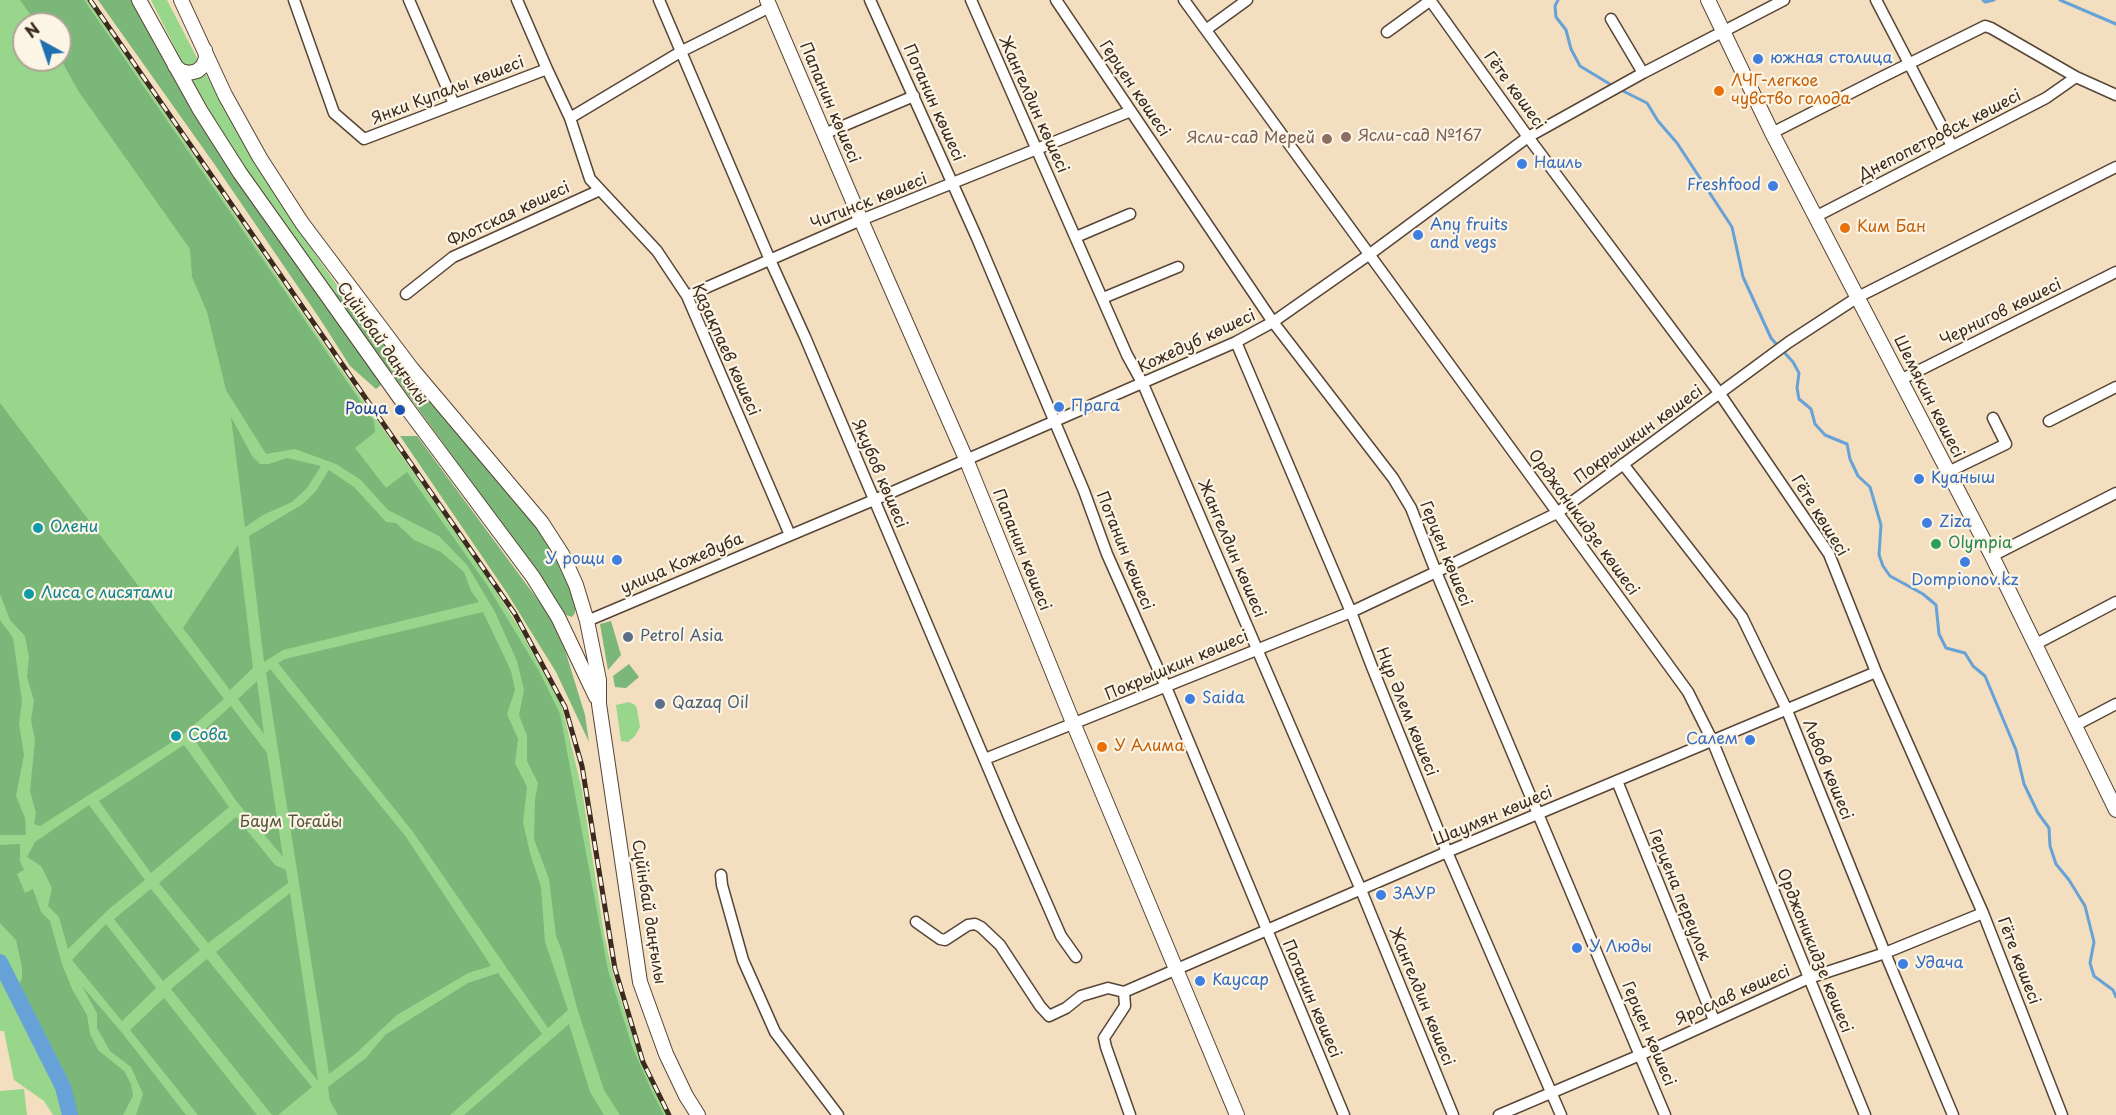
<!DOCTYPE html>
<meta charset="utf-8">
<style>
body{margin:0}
#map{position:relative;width:2116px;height:1115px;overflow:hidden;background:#f3dec0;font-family:"Playpen Sans",sans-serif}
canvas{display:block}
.north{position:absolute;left:12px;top:12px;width:60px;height:60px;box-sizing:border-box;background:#fcf5e5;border:2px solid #afa495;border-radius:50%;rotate:320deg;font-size:16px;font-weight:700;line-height:24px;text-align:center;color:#3b2a1e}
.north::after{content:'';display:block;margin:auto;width:21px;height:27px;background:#1f6fb2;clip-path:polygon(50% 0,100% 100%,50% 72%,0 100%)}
</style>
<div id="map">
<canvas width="2116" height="1115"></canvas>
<div class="north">N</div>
</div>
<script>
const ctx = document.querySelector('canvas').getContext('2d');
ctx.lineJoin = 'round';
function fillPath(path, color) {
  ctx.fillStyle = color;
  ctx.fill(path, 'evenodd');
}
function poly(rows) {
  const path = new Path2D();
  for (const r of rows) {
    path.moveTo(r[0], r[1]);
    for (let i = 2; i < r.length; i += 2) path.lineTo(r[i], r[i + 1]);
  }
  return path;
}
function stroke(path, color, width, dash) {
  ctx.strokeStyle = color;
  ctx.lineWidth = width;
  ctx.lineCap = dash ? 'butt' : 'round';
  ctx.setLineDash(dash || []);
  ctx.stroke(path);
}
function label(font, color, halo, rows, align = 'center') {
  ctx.font = font + ' "Playpen Sans",sans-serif';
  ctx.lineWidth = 4.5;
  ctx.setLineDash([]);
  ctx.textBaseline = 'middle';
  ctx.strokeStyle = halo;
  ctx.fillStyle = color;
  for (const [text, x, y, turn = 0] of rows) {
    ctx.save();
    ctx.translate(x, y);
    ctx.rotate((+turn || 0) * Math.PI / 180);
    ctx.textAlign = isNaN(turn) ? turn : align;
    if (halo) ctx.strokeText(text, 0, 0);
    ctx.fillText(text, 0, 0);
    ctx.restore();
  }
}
fillPath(poly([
 [0,0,87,0,334,359,490,582,518,626,562,707,582,790,604,934,614,979,641,1062,667,1115,53,1115,44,1101,14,1080,4,1031,0,1031],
 [24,24,60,24,60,60,24,60],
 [151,0,167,0,197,58,196,65,190,68,183,64],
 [205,73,289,217,341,291,335,295,277,217,189,79],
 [629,702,635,705,637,709,640,727,635,736,628,742,621,741,616,705],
 [24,1089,27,1115,0,1115,0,1091]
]), '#98d68c');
fillPath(poly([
 [20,0,84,0,374,421,375,432,355,448,386,488,407,472,487,585,539,671,560,714,608,970,633,1049,654,1096,664,1115,620,1115,604,1090,577,1008,562,951,556,936,549,879,534,839,535,800,538,783,527,761,527,736,519,715,524,690,517,661,495,612,467,565,439,536,388,510,361,480,336,464,295,449,266,454,226,390,207,312,192,277,190,249,79,92,60,58,60,24,37,24],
 [98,0,131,0,185,96,381,385,376,389,350,366,320,319,215,165],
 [341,291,544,534,568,582,575,608,575,613,572,617,566,615,536,570,335,295],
 [0,403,224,699,180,737,40,826,34,824,36,813,30,791,35,740,31,720,34,701,27,677,29,657,25,636,10,620,0,594],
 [231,417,252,456,260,464,269,464,287,458,321,466,307,488,292,502,263,515,245,527],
 [400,436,417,436,549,615,565,650,585,715,589,742,556,672,507,593],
 [329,470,354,487,386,522,396,523,414,540,441,552,464,572,471,591,479,602,283,650,264,662,249,536,303,504,316,491],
 [238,545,253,668,230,690,183,628],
 [483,612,511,671,515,690,507,714,518,739,515,763,527,787,523,822,530,853,541,887,545,942,568,1010,548,1028,413,832,278,663,285,659],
 [0,620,13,638,22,701,19,724,24,755,16,796,25,818,26,835,0,835],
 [611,621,621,655,608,670,600,624],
 [629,664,639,677,626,688,615,687,613,676],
 [270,669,406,837,491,966,468,973,397,1015,355,1054,329,1074,266,673],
 [257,681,264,734,238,699],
 [231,706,267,753,283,857,237,802,194,739],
 [184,745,229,807,151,873,99,801],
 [89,805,145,880,109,909,68,949,59,917,48,906,52,888,41,866,27,857,35,842],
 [236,817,275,865,286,870,288,883,208,943,159,883],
 [20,844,20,861,24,870,17,874,25,893,33,889,41,912,50,921,62,964,72,989,87,1015,90,1034,98,1050,124,1071,131,1084,133,1096,123,1115,75,1115,68,1088,16,989,22,979,22,967,16,940,0,923,0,845],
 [151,889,200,950,163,981,114,919],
 [290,893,318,1081,216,952],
 [106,924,156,988,122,1021,72,960],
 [207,959,312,1087,278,1115,272,1115,171,989],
 [498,973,542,1034,450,1115,338,1115,330,1101,328,1087,366,1058,385,1035,468,983],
 [82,986,123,1034,186,1115,136,1115,143,1094,131,1067,110,1051,97,1028,97,1013],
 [164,998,257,1115,198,1115,130,1030],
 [569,1024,590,1092,604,1115,464,1115]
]), '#7ab778');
stroke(poly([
 [1558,0,1555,6,1556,17,1566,30,1571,49,1580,66,1613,86],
 [1983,0,1985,2,1994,0],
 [2060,0,2116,24],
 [1619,89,1647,103,1658,121,1677,143,1732,227,1743,277,1771,338,1778,346],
 [1783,351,1793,362,1799,373,1797,388,1799,399,1811,409,1815,424,1825,435,1847,444,1850,459,1858,476,1870,487,1881,525,1879,555,1883,566,1890,576,1923,594,1936,605,1939,634,1946,648,1965,653,1973,666,1985,676,2016,750,2024,784,2038,813,2049,828,2050,846,2056,864,2069,880,2085,906,2094,942,2090,963,2094,976,2113,990,2116,997]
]), '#66a2d7', 3);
stroke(poly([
 [0,962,63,1087,70,1115]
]), '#66a2d7', 16);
const minor = poly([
 [294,0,334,113,364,139,547,69],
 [409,0,454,104],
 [517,0,547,69,570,118,590,179,657,251,687,296,790,535],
 [659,0,770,260,805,337,1012,824,1061,936,1076,957],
 [870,0,977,238,1084,491,1107,554,1166,687,1344,1115],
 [971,0,1127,355,1143,384,1257,649,1361,890,1453,1115],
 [1056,0,1273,322,1393,478,1411,508,1436,572,1665,1115],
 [1184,0,1688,692,1712,740,1865,1115],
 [1430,0,1528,137,1720,394,1829,554,1876,672,1983,913,2062,1115],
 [1876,0,1952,146],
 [1611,19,1643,73],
 [1207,29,1247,0],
 [1387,32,1431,0],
 [570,118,682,51,770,7],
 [1772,133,1878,79,1985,26,1991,28,2076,77,2116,95],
 [824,134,914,96],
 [1815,217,2046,98,2076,77],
 [1076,237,1130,214],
 [406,294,453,257,600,190],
 [687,296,861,220,1131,111],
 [1103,298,1178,267],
 [1236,342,1351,612,1372,667,1447,852,1561,1115],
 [1900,380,2116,272],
 [2049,421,2116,387],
 [1623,464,1742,617,1786,708,1885,953,1953,1115],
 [1948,472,2006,444,1993,418],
 [1992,556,2116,493],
 [587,621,874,500,1236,342,1273,322,1370,254,1528,137,1643,73,1784,0],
 [2036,644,2116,602],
 [2076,725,2116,704],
 [985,759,1351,612,1436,572,1557,513,1789,342,1858,297,2116,167],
 [1617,781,1714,1020],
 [721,875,722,885,743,960,775,1032,838,1115],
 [916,922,940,939,945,940,968,925,975,924,981,927,1000,945,1040,1006,1049,1016,1066,1008,1081,996,1108,988,1124,992],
 [1124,992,1447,852,1876,672],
 [1124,992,1125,1006,1104,1038,1106,1047,1130,1115],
 [1499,1115,1640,1055,1809,978,1885,953,1983,913]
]);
const major = poly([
 [139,0,200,110,240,173,407,408,533,577,558,617,596,697],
 [181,0,225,95,260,158,302,223,412,369,542,523,562,554,576,585,587,621,599,680,599,704,640,982,666,1054,686,1096,698,1115],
 [767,0,861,220,966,459,1074,725,1237,1115],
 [1708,0,1772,133,1992,556,2116,810],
 [175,66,181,71,189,73,197,71,203,66,206,58,205,50]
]);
stroke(minor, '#574536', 13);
stroke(major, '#574536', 16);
stroke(minor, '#fff', 10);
stroke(major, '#fff', 14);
const rail = poly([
 [90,0,515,614,565,707,582,766,615,969,643,1062,669,1115]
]);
stroke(rail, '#3b2a1e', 5);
stroke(rail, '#fcf5e5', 3, [9]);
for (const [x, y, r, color] of [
 [1758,59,6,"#3f7fe0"],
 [1719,91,6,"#e8710a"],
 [1346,137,6,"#8d6e63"],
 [1327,139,6,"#8d6e63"],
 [1522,164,6,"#3f7fe0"],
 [1773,186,6,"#3f7fe0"],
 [1845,228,6,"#e8710a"],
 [1418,235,6,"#3f7fe0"],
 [1059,407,6,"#3f7fe0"],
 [400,410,6,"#1a4fb4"],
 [1919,479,6,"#3f7fe0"],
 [1927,523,6,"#3f7fe0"],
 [38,528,6,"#0f9aa8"],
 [1936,544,6,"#2e9e5b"],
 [617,560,6,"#3f7fe0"],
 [1965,562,6,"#3f7fe0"],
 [29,594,6,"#0f9aa8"],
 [628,637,6,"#5c6f8a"],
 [1190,699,6,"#3f7fe0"],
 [660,704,6,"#5c6f8a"],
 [176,736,6,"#0f9aa8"],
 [1750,740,6,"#3f7fe0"],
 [1102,747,6,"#e8710a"],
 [1381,895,6,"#3f7fe0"],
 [1577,948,6,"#3f7fe0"],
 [1903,964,6,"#3f7fe0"],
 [1200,981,6,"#3f7fe0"]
]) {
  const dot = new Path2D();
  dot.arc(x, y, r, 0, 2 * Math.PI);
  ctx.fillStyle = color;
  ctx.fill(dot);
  stroke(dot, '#fcf5e5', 2);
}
label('16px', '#366cbe', '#fcf5e5', [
 ["южная столица",1770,59],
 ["Наиль",1534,164],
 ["Freshfood",1761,186,"right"],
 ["Any fruits",1430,226],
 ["and vegs",1430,244],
 ["Прага",1071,407],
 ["Куаныш",1931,479],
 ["Ziza",1939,523],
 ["У рощи",605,560,"right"],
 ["Dompionov.kz",1965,581,"center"],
 ["Saida",1202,699],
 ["Салем",1738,740,"right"],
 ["ЗАУР",1393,895],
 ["У Люды",1589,948],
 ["Удача",1915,964],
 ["Каусар",1212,981]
], 'left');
label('16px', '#c56008', '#fcf5e5', [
 ["ЛЧГ-легкое",1731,82],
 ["чувство голода",1731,100],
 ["Ким Бан",1857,228],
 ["У Алима",1114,747]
], 'left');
label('16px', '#3b2a1e', '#fcf5e5', [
 ["Герцен көшесі",1134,89,56],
 ["Янки Купалы көшесі",448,91,-21],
 ["Гёте көшесі",1514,91,54],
 ["Папанин көшесі",829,103,67],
 ["Потанин көшесі",933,103,66],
 ["Жангелдин көшесі",1033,105,66],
 ["Днепопетровск көшесі",1940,136,-27],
 ["Читинск көшесі",869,202,-22],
 ["Флотская көшесі",509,215,-25],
 ["Чернигов көшесі",2001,313,-26],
 ["Кожедуб көшесі",1197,342,-25],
 ["Сүйінбай даңғылы",382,344,55],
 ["Қазақпаев көшесі",725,350,66],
 ["Шемякин көшесі",1928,397,63],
 ["Покрышкин көшесі",1639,435,-36],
 ["Якубов көшесі",879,474,67],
 ["Гёте көшесі",1819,516,58],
 ["Орджоникидзе көшесі",1583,523,54],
 ["Жангелдин көшесі",1231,549,67],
 ["Папанин көшесі",1021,550,68],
 ["Потанин көшесі",1124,551,68],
 ["Герцен көшесі",1445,554,68],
 ["улица Кожедуба",682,564,-23],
 ["Покрышкин көшесі",1177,666,-23],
 ["Нұр Әлем көшесі",1406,712,68],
 ["Львов көшесі",1827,770,68],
 ["Шаумян көшесі",1493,817,-23],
 ["Герцена переулок",1679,895,68],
 ["Сүйінбай даңғылы",648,912,81],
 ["Орджоникидзе көшесі",1814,951,68],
 ["Гёте көшесі",2018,961,69],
 ["Ярослав көшесі",1733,996,-24],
 ["Жангелдин көшесі",1421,997,68],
 ["Потанин көшесі",1311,999,67],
 ["Герцен көшесі",1648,1034,67]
]);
label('16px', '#785e54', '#fcf5e5', [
 ["Ясли-сад №167",1358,137],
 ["Ясли-сад Мерей",1315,139,"right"]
], 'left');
label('16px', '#164399', '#fcf5e5', [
 ["Роща",388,410]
], 'right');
label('16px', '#0d838f', '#fcf5e5', [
 ["Олени",50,528],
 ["Лиса с лисятами",41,594],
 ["Сова",188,736]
], 'left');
label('16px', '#27864d', '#fcf5e5', [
 ["Olympia",1948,544]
], 'left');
label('16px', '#4e5e75', '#fcf5e5', [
 ["Petrol Asia",640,637],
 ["Qazaq Oil",672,704]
], 'left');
label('16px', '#52553a', '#fcf5e5', [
 ["Баум Тоғайы",291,823]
]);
</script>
